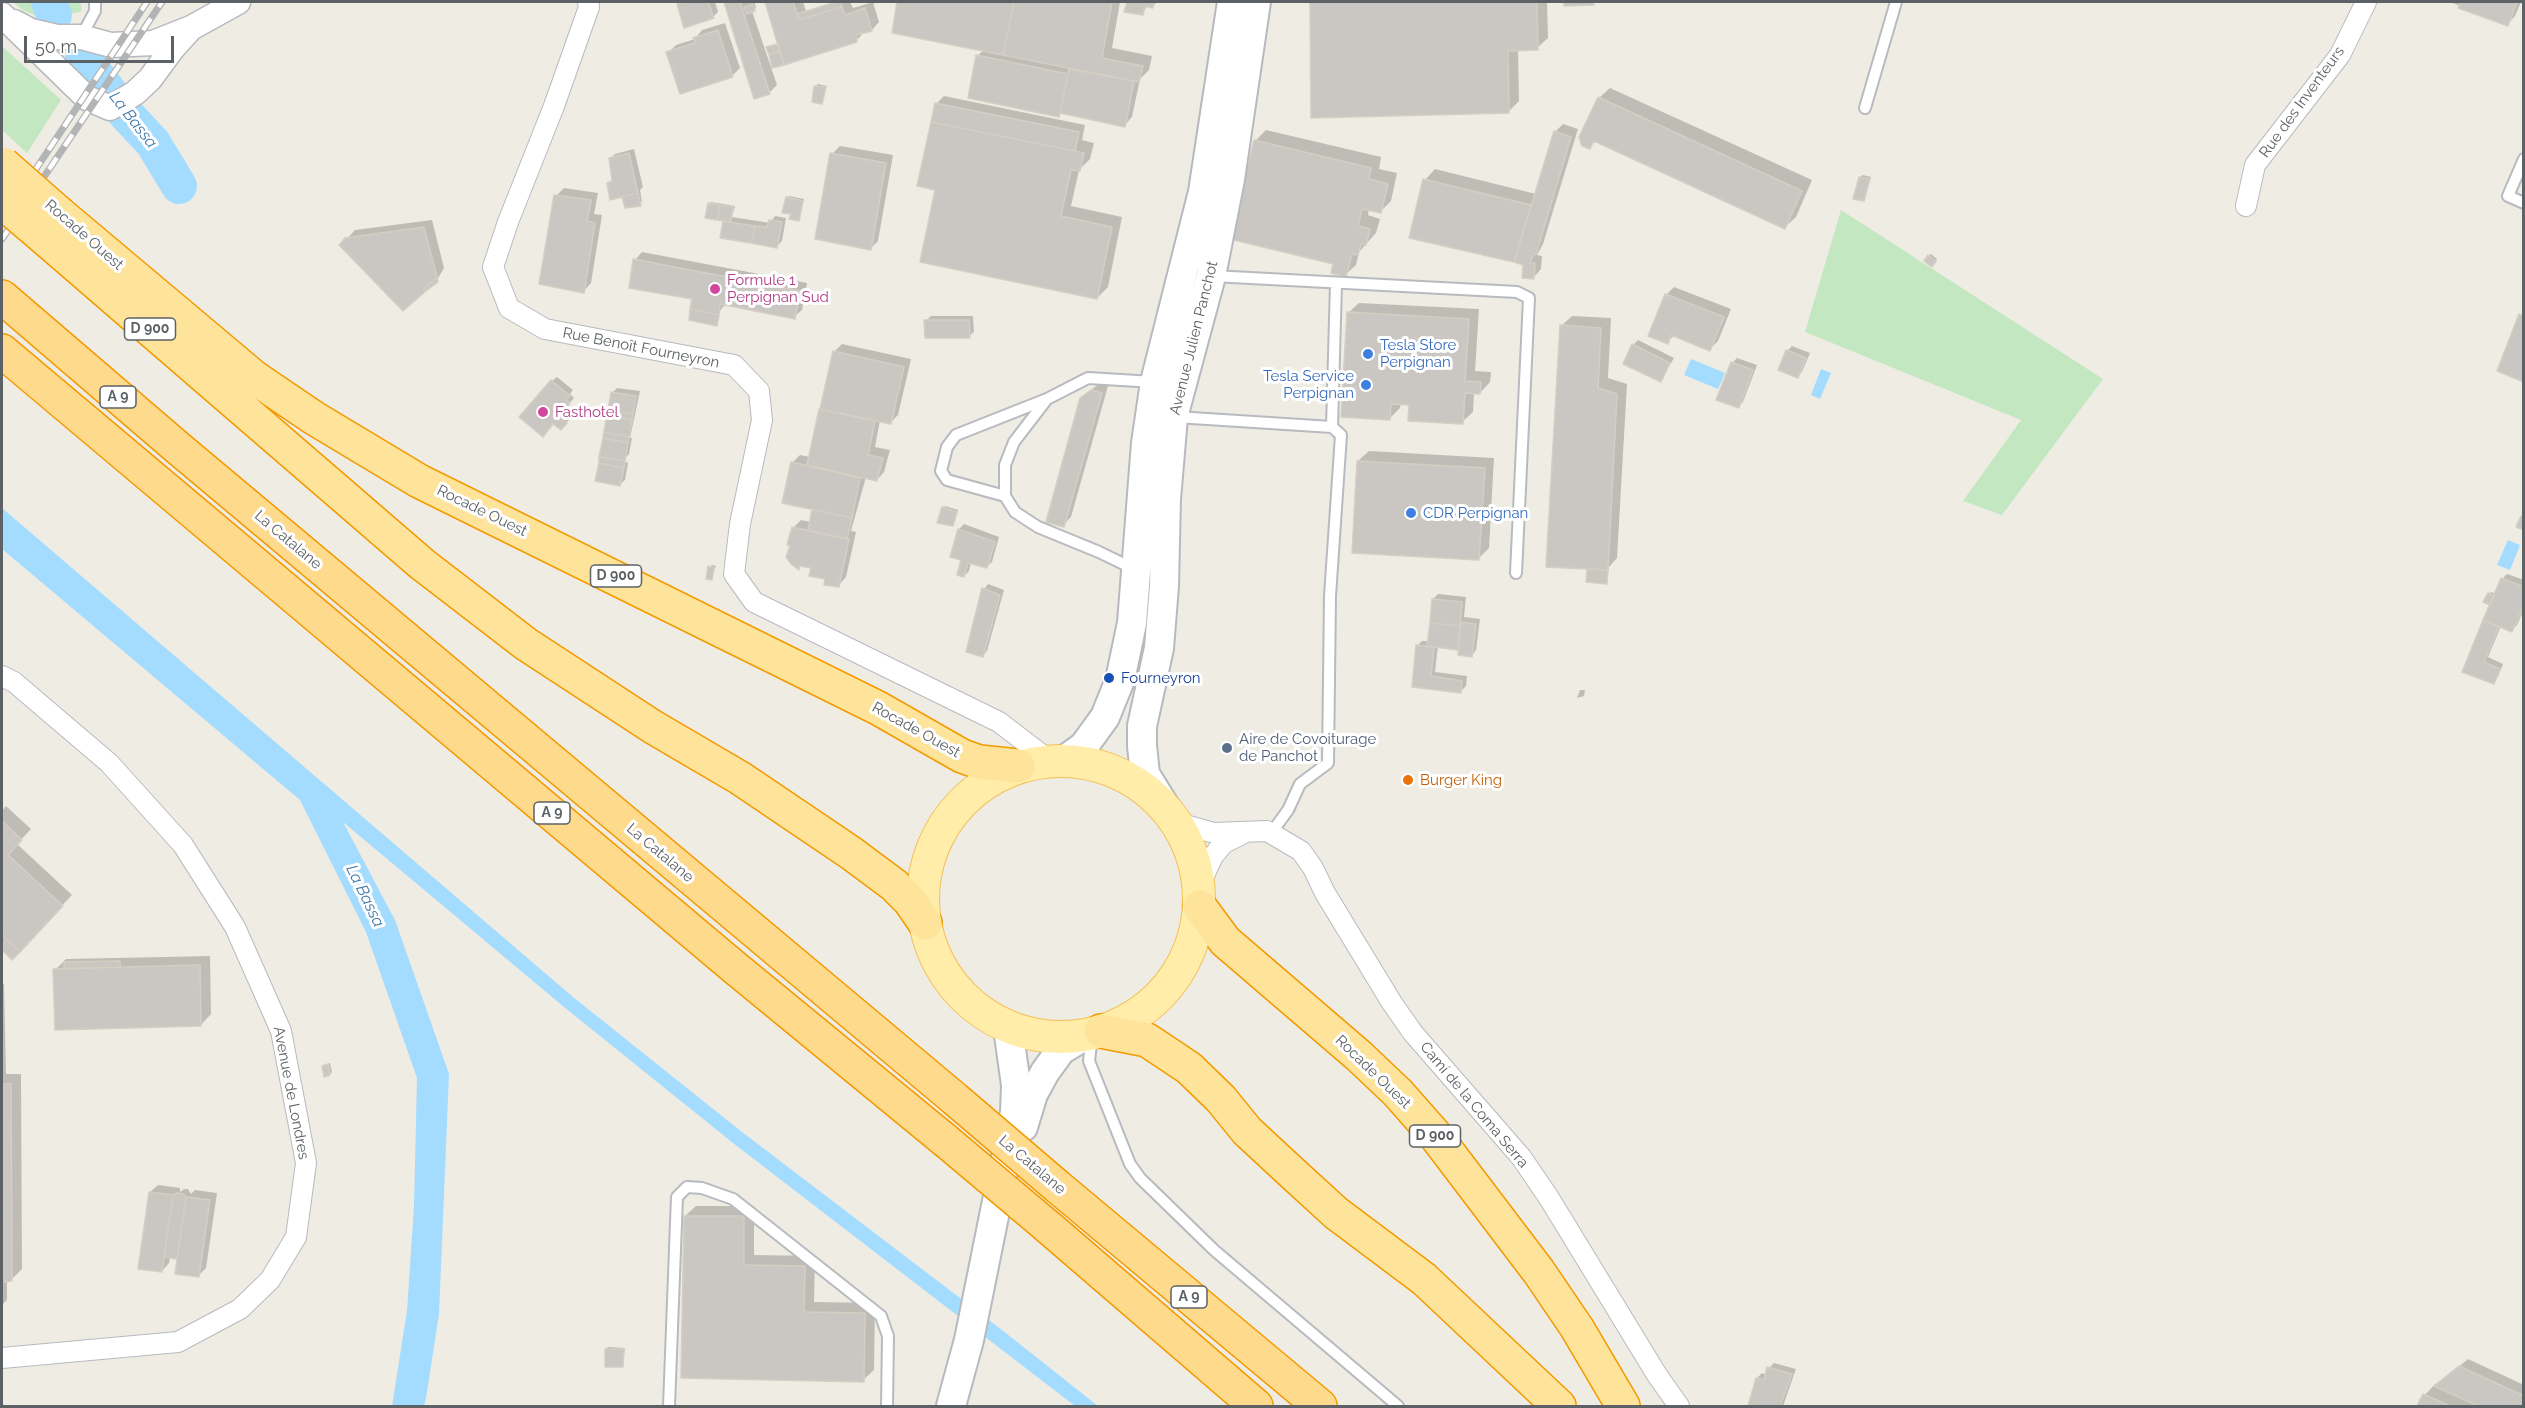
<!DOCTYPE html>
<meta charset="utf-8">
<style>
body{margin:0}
#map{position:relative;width:2525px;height:1408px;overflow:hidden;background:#efece4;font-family:Raleway,sans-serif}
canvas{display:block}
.frame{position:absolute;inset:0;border:3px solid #5c6165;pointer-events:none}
.scale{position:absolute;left:24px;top:36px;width:150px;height:27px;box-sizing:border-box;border:3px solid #5c6165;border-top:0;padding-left:8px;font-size:18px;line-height:21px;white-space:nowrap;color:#5c6165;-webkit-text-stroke:4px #fff;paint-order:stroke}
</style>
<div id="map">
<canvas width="2525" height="1408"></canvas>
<div class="frame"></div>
<div class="scale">50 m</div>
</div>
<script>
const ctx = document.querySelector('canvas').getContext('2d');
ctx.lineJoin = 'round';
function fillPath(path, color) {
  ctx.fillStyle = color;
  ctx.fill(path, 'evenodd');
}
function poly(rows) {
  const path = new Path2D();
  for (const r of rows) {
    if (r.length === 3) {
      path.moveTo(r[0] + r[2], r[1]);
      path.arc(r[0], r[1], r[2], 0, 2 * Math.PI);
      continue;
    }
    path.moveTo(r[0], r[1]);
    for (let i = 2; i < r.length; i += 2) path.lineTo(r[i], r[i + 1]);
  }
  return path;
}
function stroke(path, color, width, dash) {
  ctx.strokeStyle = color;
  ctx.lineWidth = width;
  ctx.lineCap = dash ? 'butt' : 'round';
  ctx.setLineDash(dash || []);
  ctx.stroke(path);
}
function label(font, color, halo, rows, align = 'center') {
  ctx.font = font + ' Raleway,sans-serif';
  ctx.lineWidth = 6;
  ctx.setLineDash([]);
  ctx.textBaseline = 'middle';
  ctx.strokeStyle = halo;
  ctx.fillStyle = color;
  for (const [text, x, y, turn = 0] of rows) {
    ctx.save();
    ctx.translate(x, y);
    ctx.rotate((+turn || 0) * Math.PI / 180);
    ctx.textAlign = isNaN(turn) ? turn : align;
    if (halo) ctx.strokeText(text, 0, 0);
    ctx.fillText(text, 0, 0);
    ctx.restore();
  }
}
fillPath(poly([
 [13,2,80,2,82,11,48,20,24,11],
 [2,46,61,100,27,153,2,130],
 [1841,210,2103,379,2002,515,1963,501,2021,420,1805,332]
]), '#c3e7c1');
fillPath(poly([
 [1691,359,1725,373,1718,389,1684,375],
 [1821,369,1831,373,1820,399,1811,395],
 [2,508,573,997,742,1132,1002,1330,1098,1406,1075,1406,733,1143,564,1007,343,822,395,920,449,1074,439,1314,426,1398,424,1406,392,1406,407,1311,414,1206,417,1078,366,932,300,800,2,549],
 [2508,540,2520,545,2510,570,2497,565]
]), '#a4dcff');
fillPath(poly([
 [682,2,715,2,718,12,713,17,678,5],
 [725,2,755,3,756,8,752,11,777,85,769,93,755,97],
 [767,2,803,2,806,11,835,2,850,2,853,8,873,2,879,22,872,30,864,32,857,40,774,66,768,48,779,43],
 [899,2,1120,2,1112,48,1152,56,1149,70,1140,79,1132,117,1125,125,1062,112,1059,116,977,56,984,50,893,32],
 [1128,2,1157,2,1152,7,1148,5,1142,14,1126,10],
 [1311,2,1547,2,1548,38,1537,48,1518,49,1519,101,1508,112,1313,116],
 [2450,2,2521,2,2515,16,2508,24],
 [725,23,740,68,732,76,668,53,676,45,695,39,702,30],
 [818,84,827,86,822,102,816,86],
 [1610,88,1812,180,1796,217,1785,227,1596,140,1589,147,1599,98],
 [944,96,1085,125,1082,140,1094,143,1090,159,1079,170,1071,206,1122,217,1108,287,1097,298,936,189,919,185,936,104],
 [1563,124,1578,129,1543,244,1537,255,1542,256,1541,269,1534,277,1524,264,1513,261,1425,180,1435,169,1536,194,1555,132],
 [1266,130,1381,157,1379,169,1397,173,1391,201,1380,212,1369,209,1368,215,1380,219,1376,233,1359,252,1356,265,1345,275,1334,263,1255,141],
 [840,146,893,155,878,241,870,249,832,154],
 [634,149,643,187,640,190,642,202,626,207,623,195,608,184,614,179,610,159,615,154],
 [1863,175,1871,177,1863,200,1860,177],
 [564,188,598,193,594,214,602,215,591,283,584,291,556,196],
 [789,196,804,199,798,219,793,213,787,198],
 [711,202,735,206,732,217,770,223,775,216,786,218,782,241,777,246,725,222,727,220,709,204],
 [432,220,444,268,437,280,341,245,355,230],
 [642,252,807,283,802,310,794,317,726,303,720,311,716,325,694,297,635,260],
 [1931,254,1937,259,1932,265,1929,256],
 [1674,287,1731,309,1718,341,1710,349,1675,335,1667,342,1666,295],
 [1359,303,1479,309,1475,371,1491,372,1490,382,1480,393,1474,392,1473,412,1462,422,1411,404,1401,403,1400,408,1390,418,1348,313],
 [931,316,973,316,974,332,969,336,926,321],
 [1572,316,1611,318,1608,378,1627,384,1617,558,1609,567,1606,582,1588,581,1588,568,1561,326],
 [1638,340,1674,358,1661,380,1633,345],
 [842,344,911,359,898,415,890,423,880,420,875,447,890,450,884,472,877,480,866,477,851,531,856,532,846,577,839,585,812,567,802,565,799,568,792,563,793,528,801,520,811,522,814,508,792,463,800,455,810,457,834,352],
 [1792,346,1810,353,1802,372,1797,376,1787,351],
 [1737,358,1757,365,1743,402,1738,407,1732,363],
 [557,377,573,390,570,394,574,398,563,411,571,418,561,428,552,381],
 [1100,383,1108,386,1071,517,1063,525,1090,391],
 [617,388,640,391,630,438,632,438,629,454,618,465,621,467,626,462,628,463,625,480,620,484,612,393],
 [1369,451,1494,458,1489,548,1479,558,1358,461],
 [945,506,958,510,953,525,943,508],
 [964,524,999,537,992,562,987,567,971,562,969,571,964,576,959,529],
 [712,565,716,566,711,578,710,567],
 [2507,574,2524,580,2524,609,2517,625,2512,630,2501,626,2488,657,2503,664,2498,677,2493,682,2464,671,2494,598,2489,594,2491,592,2496,594,2503,578],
 [988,584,1004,590,987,651,982,656,984,589],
 [1438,594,1466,597,1464,617,1480,619,1476,650,1472,655,1460,648,1438,646,1435,672,1467,676,1466,686,1461,691,1413,686,1417,646,1422,641,1429,641,1433,599],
 [1580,690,1585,690,1584,696,1577,698],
 [6,806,31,829,17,844,72,895,12,958,2,948,5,943,2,943,2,811],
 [210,956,211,1014,201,1025,55,970,66,959],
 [2,984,4,984,6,1074,21,1074,22,1269,11,1280,7,1280,7,1300,2,1305],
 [330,1063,332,1072,330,1074,323,1066],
 [158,1185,180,1188,180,1192,184,1189,188,1189,191,1194,195,1190,217,1193,206,1268,198,1276,179,1255,176,1257,170,1256,169,1263,162,1271,150,1192],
 [696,1206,754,1206,754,1255,815,1256,814,1302,875,1303,874,1370,863,1380,685,1216],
 [608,1347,625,1348,622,1366,606,1349],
 [2468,1359,2524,1385,2524,1406,2419,1406,2425,1395,2435,1384,2437,1385],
 [1774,1363,1796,1369,1783,1406,1750,1406,1757,1378,1762,1373,1767,1375,1769,1368]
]), '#0003');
stroke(poly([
 [49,2,54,15],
 [83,58,126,114,153,143,179,186]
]), '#a4dcff', 36);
const building = poly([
 [685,2,708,2,714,18,684,28,677,4,685,2],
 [724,2,740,2,770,94,754,99,724,2],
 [765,2,793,2,799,20,842,7,845,15,865,8,872,31,856,35,857,42,784,65,765,2],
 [836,2,841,2,842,7,799,20,797,14,836,2],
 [897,2,1014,2,1003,55,892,33,897,2],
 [1014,2,1112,2,1102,58,1143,66,1139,82,1003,55,1014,2],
 [1127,2,1154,2,1153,8,1145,6,1143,15,1124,12,1127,2],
 [1310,2,1537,2,1538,50,1508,51,1509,113,1311,118,1310,2],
 [1564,2,1593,2,1594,5,1564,6,1564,2],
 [2461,2,2517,2,2508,26,2458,8,2461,2],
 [753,4,755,11,747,14,744,7,753,4],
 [718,30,733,77,680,94,666,52,695,43,693,38,718,30],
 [778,44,780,51,769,54,766,47,778,44],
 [780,51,784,65,772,68,769,54,780,51],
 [976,55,1068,74,1059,117,968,98,976,55],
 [1069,69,1134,81,1125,127,1060,113,1069,69],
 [814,86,826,87,822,104,812,102,814,86],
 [1598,97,1802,191,1785,229,1594,141,1590,149,1582,146,1579,137,1598,97],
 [935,103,1079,132,1075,151,931,122,935,103],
 [931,122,1084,153,1080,171,1071,170,1061,216,1112,227,1097,299,920,262,935,190,917,186,931,122],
 [1554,131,1571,137,1536,254,1534,254,1530,263,1535,263,1534,279,1522,278,1523,265,1514,262,1554,131],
 [1254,140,1371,168,1369,179,1388,184,1381,213,1362,209,1358,226,1370,229,1366,245,1361,244,1358,255,1352,254,1346,277,1331,273,1333,264,1230,239,1254,140],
 [629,153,638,193,610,200,607,183,612,181,609,158,629,153],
 [830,153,886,163,871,250,815,239,830,153],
 [1859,177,1870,179,1864,201,1853,199,1859,177],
 [1423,179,1531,205,1514,262,1409,238,1423,179],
 [638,193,641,206,625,208,622,197,638,193],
 [554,195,591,200,587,221,595,223,584,293,539,284,554,195],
 [786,197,803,201,799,221,789,219,791,214,782,213,786,197],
 [708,203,720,205,717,220,705,218,708,203],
 [720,205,734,207,730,222,717,220,720,205],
 [769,220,782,222,777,248,751,243,755,226,767,227,769,220],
 [723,221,755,226,751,243,720,238,723,221],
 [424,227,437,277,424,289,426,291,403,311,339,245,345,238,424,227],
 [1928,255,1936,261,1932,267,1924,261,1928,255],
 [633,259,800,291,795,319,720,304,719,315,690,309,692,299,629,288,633,259],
 [437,277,438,282,426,291,424,289,437,277],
 [1665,294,1724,317,1710,351,1671,335,1668,344,1648,336,1665,294],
 [690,309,719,315,717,326,689,320,690,309],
 [1347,312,1469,319,1465,381,1481,382,1480,394,1465,393,1463,424,1408,421,1409,405,1391,404,1390,420,1341,417,1347,312],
 [2519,314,2524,316,2524,382,2497,371,2519,314],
 [924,320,969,320,970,338,925,338,924,320],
 [1560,325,1601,328,1598,388,1617,394,1608,570,1546,567,1560,325],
 [1632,344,1670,363,1661,382,1623,364,1632,344],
 [1786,350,1806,358,1798,378,1778,370,1786,350],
 [833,351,904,367,891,424,820,409,833,351],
 [1731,362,1753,370,1739,408,1716,400,1731,362],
 [551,380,570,396,566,400,570,403,560,416,567,423,561,430,553,424,543,437,519,417,551,380],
 [1091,390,1102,393,1064,527,1046,522,1080,398,1091,390],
 [611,392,636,396,633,414,608,410,611,392],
 [819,409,875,421,868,455,883,458,877,481,807,465,819,409],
 [608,410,633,414,632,420,607,415,608,410],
 [607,415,632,420,629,437,604,432,607,415],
 [604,432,629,437,628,443,603,438,604,432],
 [603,438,628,443,625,461,599,457,603,438],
 [599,457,625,461,624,468,599,463,599,457],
 [1357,461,1485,468,1479,560,1352,553,1357,461],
 [791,462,860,478,852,518,782,503,791,462],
 [599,463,624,468,620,486,595,481,599,463],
 [942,507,957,512,953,526,937,523,942,507],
 [812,509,852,518,847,539,808,531,812,509],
 [2521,516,2524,517,2524,530,2516,527,2521,516],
 [792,527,849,539,839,587,824,585,825,579,809,576,811,568,799,566,799,570,791,564,786,557,790,546,787,545,792,527],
 [958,529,995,542,987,568,968,563,964,577,957,575,961,560,950,557,958,529],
 [708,566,714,568,712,580,706,579,708,566],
 [1587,569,1608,570,1607,584,1586,582,1587,569],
 [2501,578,2524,587,2524,605,2512,632,2483,620,2501,578],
 [982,588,1000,595,983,657,966,652,982,588],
 [2488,593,2494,596,2490,605,2483,602,2488,593],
 [1432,599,1462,602,1460,626,1430,623,1432,599],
 [2483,620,2499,626,2484,662,2500,669,2494,684,2462,672,2483,620],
 [1461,622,1476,624,1472,657,1458,655,1461,622],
 [1430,623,1460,626,1458,650,1427,646,1430,623],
 [1416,645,1434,647,1431,676,1462,681,1461,693,1412,687,1416,645],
 [2,821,22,840,8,855,63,906,20,952,2,935,2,821],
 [6,939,20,952,12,960,2,950,2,945,6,939],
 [120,961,120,967,64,969,64,962,120,961],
 [200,965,201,1026,55,1030,53,969,200,965],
 [328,1064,330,1075,324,1077,322,1066,328,1064],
 [2,1084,11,1084,12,1281,2,1282,2,1084],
 [149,1192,173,1195,162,1272,138,1269,149,1192],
 [177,1193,183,1194,186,1197,177,1259,164,1257,173,1195,177,1193],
 [186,1197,210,1200,199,1277,175,1274,186,1197],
 [684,1216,744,1216,744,1265,805,1266,804,1312,865,1313,864,1382,681,1378,684,1216],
 [605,1349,624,1349,623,1367,605,1367,605,1349],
 [2459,1366,2524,1396,2524,1406,2478,1406,2434,1386,2459,1366],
 [1767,1367,1792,1374,1780,1406,1748,1406,1756,1378,1764,1380,1767,1367],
 [2423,1394,2450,1406,2417,1406,2423,1394]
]);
fillPath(building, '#cac7c2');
stroke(building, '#d4cec3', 1.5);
const service = poly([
 [81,37,95,11,95,2],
 [1865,108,1896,2],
 [2524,159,2508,196,2524,203],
 [1212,276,1517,292,1529,298,1516,573],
 [1047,399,1014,442,1005,465,1005,496,1015,512,1038,527,1099,552,1134,569],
 [1176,417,1332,427,1341,435,1330,596,1328,763,1300,784,1288,810,1272,832],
 [1332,427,1336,283],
 [1005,496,947,480,941,471,947,447,956,435,1047,399,1088,378,1154,382],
 [1092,1035,1089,1061,1130,1164,1140,1178,1214,1250,1398,1406],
 [669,1406,677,1197,687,1187,702,1188,733,1199,881,1316,888,1336,887,1406]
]);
const minor = poly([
 [588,2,589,7,554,106,508,222,493,267,509,308,545,329,734,365,759,391,762,420,740,524,734,574,754,602,999,722,1046,758],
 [2246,206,2255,165,2340,55,2366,2],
 [2,676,14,682,109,763,183,845,235,927,281,1031,306,1163,296,1237,270,1280,240,1309,178,1342,2,1358],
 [1175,822,1214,833,1267,831,1301,851,1313,868,1325,893,1392,1003,1413,1033,1521,1157,1549,1198,1657,1375,1679,1406],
 [1199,886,1213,856,1224,843,1244,833]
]);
const tertiary = poly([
 [2,15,87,98,110,108,135,93,150,79,172,49,191,28],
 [14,22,31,31,57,37,81,37,111,45,153,43,191,28,238,2]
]);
const secondary = poly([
 [1066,759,1084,746,1105,717,1120,680,1132,623,1146,443,1155,382,1203,192,1232,2],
 [1169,813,1145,774,1142,746,1142,726,1159,648,1164,586,1166,499,1173,417,1211,276,1230,179,1256,2],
 [1023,1127,1033,1094,1045,1072,1061,1050,1081,1038],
 [951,1406,969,1340,1015,1112,1016,1085,1008,1028]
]);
const primary = poly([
 [1061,899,138]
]);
const trunk = poly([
 [60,214,255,378,314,418,419,481,878,708,962,756,979,762,1018,766],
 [42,236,422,564,526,644,653,727,740,778,851,853,894,885,910,901,925,923],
 [1200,907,1225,941,1359,1056,1398,1093,1435,1135,1539,1272,1577,1328,1623,1406],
 [1101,1031,1147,1040,1189,1068,1221,1099,1247,1131,1289,1170,1336,1213,1424,1279,1559,1406]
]);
const motorway = poly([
 [2,297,178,448,955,1099],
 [2,351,734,967,946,1141],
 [1058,1187,1320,1406],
 [1047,1226,1256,1406]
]);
stroke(service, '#b7babf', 14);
stroke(minor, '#b7babf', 22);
stroke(tertiary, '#b7babf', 27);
stroke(secondary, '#b6babf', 32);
stroke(primary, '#f3c059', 34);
stroke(trunk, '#f39a00', 36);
stroke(motorway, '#f39a00', 36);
stroke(service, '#fff', 10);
stroke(minor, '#fff', 20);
stroke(tertiary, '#fff', 24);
stroke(secondary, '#fff', 28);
stroke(primary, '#ffeda9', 32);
stroke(trunk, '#fee49a', 33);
stroke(motorway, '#fedb8c', 33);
const rail = poly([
 [2,220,147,2],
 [2,239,162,2]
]);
stroke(rail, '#b3b4b5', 7);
stroke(rail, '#fff', 4.5, [14]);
const trunkBridge = poly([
 [3,164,60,214],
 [2,202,42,236]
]);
const motorwayBridge = poly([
 [955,1099,1058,1187],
 [946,1141,1047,1226]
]);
stroke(trunkBridge, '#f39a00', 36, []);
stroke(motorwayBridge, '#f39a00', 36, []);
stroke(trunkBridge, '#fee49a', 33);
stroke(motorwayBridge, '#fedb8c', 33);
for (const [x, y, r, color] of [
 [715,289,6,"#d1479c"],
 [1368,354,6,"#3f7fe0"],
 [1366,385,6,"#3f7fe0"],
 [543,412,6,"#d1479c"],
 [1411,513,6,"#3f7fe0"],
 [1109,678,6,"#1a4fb4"],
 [1227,748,6,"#5c6f8a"],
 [1408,780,6,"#e8710a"]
]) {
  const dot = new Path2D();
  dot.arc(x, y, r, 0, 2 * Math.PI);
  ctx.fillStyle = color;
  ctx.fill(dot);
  stroke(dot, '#fff', 2);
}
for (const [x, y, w] of [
 [150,329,51],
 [118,397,36],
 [616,576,51],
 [552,813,36],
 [1435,1136,51],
 [1189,1297,36]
]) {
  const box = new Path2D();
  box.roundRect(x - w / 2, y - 11, w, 22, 4.5);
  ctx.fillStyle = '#fff';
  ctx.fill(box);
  stroke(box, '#5c6165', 1.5);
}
label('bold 14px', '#5c6165', null, [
 ["D 900",150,329],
 ["A 9",118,397],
 ["D 900",616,576],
 ["A 9",552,813],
 ["D 900",1435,1136],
 ["A 9",1189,1297]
]);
label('15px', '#5c6165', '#fff', [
 ["Rue des Inventeurs",2302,102,-54],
 ["Rocade Ouest",84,235,41],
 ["Avenue Julien Panchot",1194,338,-76],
 ["Rue Benoît Fourneyron",641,348,11],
 ["Rocade Ouest",482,511,26],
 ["La Catalane",288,540,40],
 ["Rocade Ouest",916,730,29],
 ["La Catalane",660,853,40],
 ["Rocade Ouest",1373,1072,44],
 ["Avenue de Londres",291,1093,79],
 ["Camí de la Coma Serra",1474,1105,50],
 ["La Catalane",1032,1165,40]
]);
label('15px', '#b23c85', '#fff', [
 ["Formule 1",727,280],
 ["Perpignan Sud",727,297],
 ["Fasthotel",555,412]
], 'left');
label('15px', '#366cbe', '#fff', [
 ["Tesla Store",1380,345],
 ["Perpignan",1380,362],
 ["Tesla Service",1354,376,"right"],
 ["Perpignan",1354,393,"right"],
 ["CDR Perpignan",1423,513]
], 'left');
label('15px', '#164399', '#fff', [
 ["Fourneyron",1121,678]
], 'left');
label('15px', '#4e5e75', '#fff', [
 ["Aire de Covoiturage",1239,739],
 ["de Panchot",1239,756]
], 'left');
label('15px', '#c56008', '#fff', [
 ["Burger King",1420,780]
], 'left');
label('italic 16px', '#3c78aa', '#fff', [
 ["La Bassa",133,120,52],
 ["La Bassa",365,896,64]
]);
</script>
